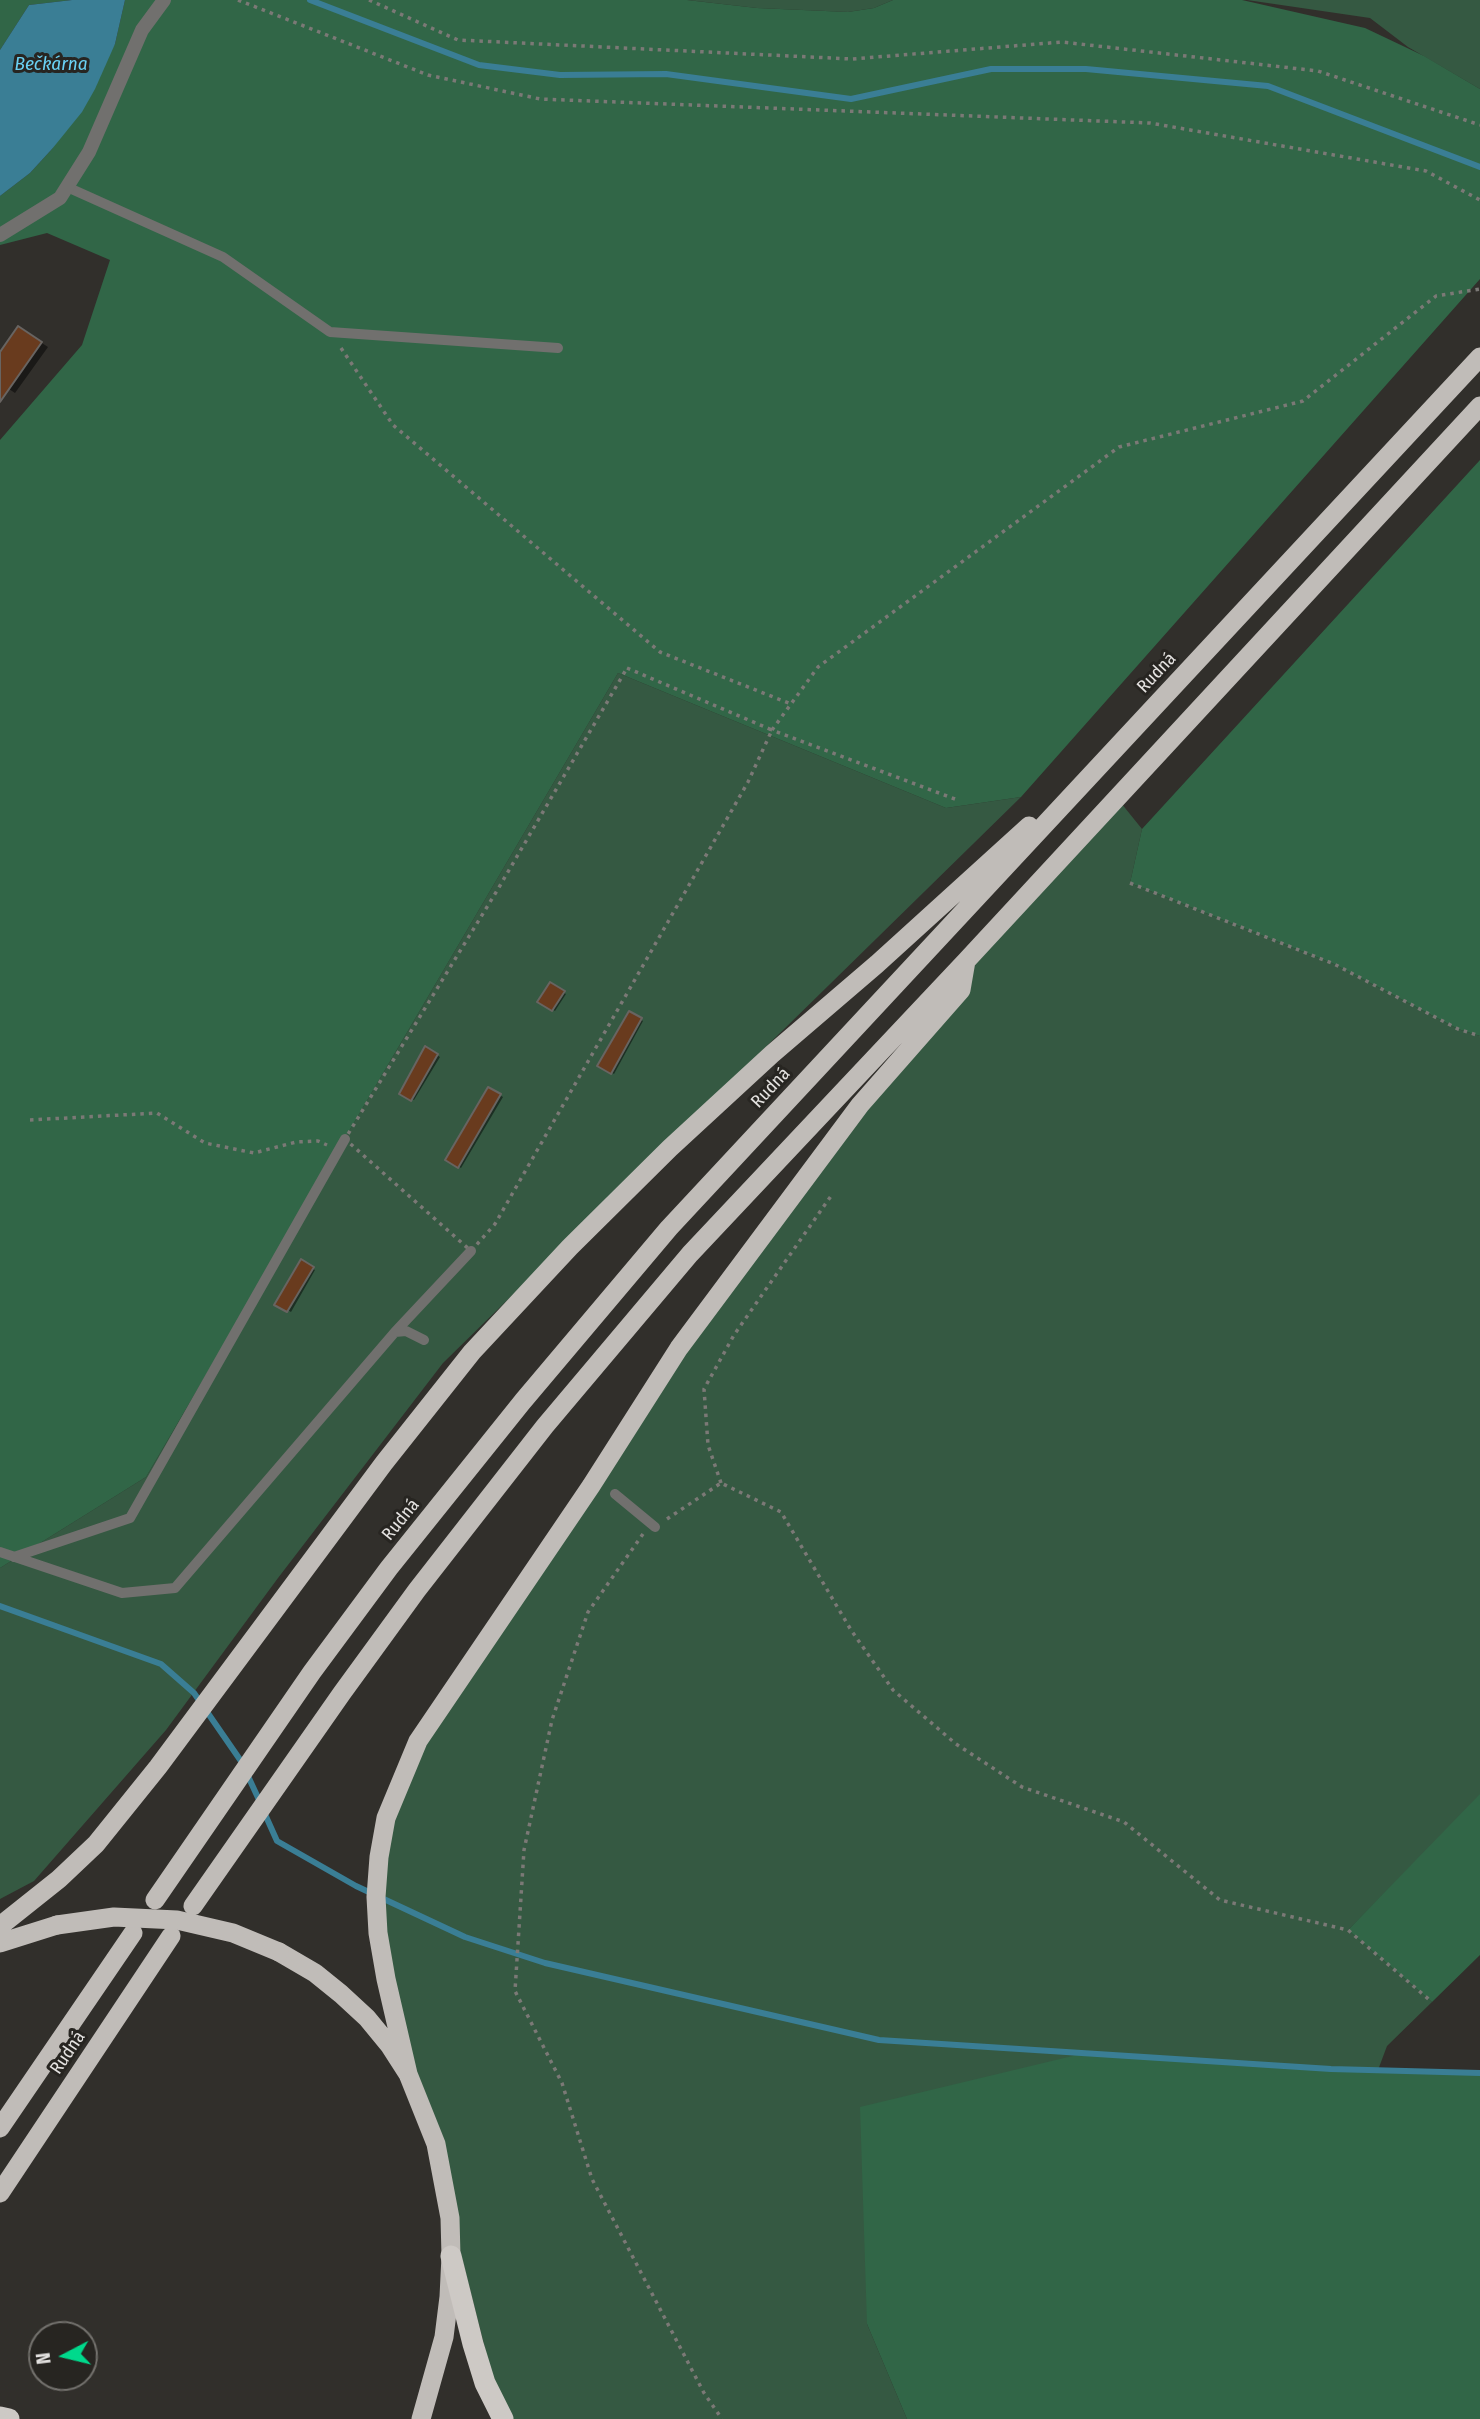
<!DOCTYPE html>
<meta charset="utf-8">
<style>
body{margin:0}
#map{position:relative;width:1480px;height:2419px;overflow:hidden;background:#312f2b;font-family:"Fira Sans Condensed",sans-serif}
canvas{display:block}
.north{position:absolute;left:28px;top:2321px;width:70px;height:70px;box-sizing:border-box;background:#272521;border:2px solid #73716d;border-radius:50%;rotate:263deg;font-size:19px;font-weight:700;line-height:28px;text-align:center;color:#e4e2e0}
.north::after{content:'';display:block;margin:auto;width:24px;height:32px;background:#00d98c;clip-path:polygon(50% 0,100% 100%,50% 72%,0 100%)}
</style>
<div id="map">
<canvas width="1480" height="2419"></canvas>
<div class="north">N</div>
</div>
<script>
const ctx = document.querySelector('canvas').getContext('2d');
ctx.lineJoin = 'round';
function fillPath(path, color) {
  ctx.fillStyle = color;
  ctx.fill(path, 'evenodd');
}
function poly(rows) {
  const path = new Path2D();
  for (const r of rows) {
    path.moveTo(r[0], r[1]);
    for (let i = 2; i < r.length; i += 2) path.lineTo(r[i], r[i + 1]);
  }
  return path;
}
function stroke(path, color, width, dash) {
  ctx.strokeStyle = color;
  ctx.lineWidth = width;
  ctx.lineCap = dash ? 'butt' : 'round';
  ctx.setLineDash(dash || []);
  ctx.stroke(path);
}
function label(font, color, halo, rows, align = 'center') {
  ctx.font = font + ' "Fira Sans Condensed",sans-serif';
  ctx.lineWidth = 6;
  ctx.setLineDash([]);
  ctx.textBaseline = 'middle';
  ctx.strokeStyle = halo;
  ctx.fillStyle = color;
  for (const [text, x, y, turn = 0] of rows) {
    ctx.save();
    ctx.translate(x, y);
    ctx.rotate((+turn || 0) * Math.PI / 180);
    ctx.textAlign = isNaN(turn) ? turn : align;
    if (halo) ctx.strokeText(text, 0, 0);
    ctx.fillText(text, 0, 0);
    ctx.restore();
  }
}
fillPath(poly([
 [687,0,893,0,874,8,848,12,757,8],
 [1247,0,1480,0,1480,89,1408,47,1370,18],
 [618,673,946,808,1021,797,443,1363,278,1578,166,1730,34,1881,0,1899,0,1568,146,1477],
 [1117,798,1142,829,1130,883,1334,964,1458,1029,1480,1036,1480,1797,1348,1930,1432,2002,1387,2046,1378,2070,1331,2069,867,2324,907,2419,503,2419,424,2109,376,1897,401,1778,591,1486,966,961]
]), '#355942');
fillPath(poly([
 [0,0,72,0,29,5,0,50],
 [125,0,687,0,757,8,848,12,874,8,893,0,1242,0,1365,28,1424,56,1480,89,1480,279,1021,797,946,808,618,673,146,1477,0,1568,0,440,82,345,110,260,47,233,0,245,0,196,30,173,52,149,115,44],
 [1480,460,1480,1036,1458,1029,1334,964,1130,883,1142,829],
 [1480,1794,1480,1955,1432,2002,1348,1930],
 [1085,2053,1331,2069,1480,2073,1480,2419,907,2419,867,2324,860,2107]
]), '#316647');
fillPath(poly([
 [72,0,125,0,115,44,95,89,82,112,52,149,30,173,0,196,0,50,29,5]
]), '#3a7e95');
fillPath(poly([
 [25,332,48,347,15,393,0,383,0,355],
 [550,984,566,994,555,1011,540,1001],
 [630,1013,643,1021,614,1074,600,1066],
 [426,1048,440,1057,414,1100,402,1093],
 [489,1089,503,1097,461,1168,447,1159],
 [301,1262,315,1270,291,1312,277,1304]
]), '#0007');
stroke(poly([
 [310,0,479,65,560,75,666,74,851,99,991,69,1086,69,1268,86,1480,167],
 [0,1606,161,1664,194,1693,243,1764],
 [247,1774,260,1802],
 [264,1812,277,1841,356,1886,465,1937,545,1963,879,2040,1331,2069,1480,2073]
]), '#3a7e95', 6);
const building = poly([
 [18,326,42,342,0,402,0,352,18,326],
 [550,982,565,991,552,1011,537,1002,550,982],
 [629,1011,642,1018,611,1074,597,1066,629,1011],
 [425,1046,438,1054,411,1101,399,1094,425,1046],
 [488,1087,501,1094,458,1168,445,1160,488,1087],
 [301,1259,314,1267,287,1312,274,1305,301,1259]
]);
fillPath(building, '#693b1e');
stroke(building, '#686461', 2);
stroke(poly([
 [238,0,428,75,540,99,1150,123,1426,171,1480,200],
 [369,0,458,40,852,59,1062,42,1318,71,1480,125],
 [341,348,393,425,660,652,791,704],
 [627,668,772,730,748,782,495,1224,471,1251,345,1139,498,889,627,668],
 [955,799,772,730,818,667,1119,447,1303,401,1436,296,1480,289],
 [1130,883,1334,964,1458,1029,1480,1036],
 [30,1120,157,1113,205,1143,254,1153,296,1142,318,1141,327,1145],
 [721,1483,708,1445,704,1389,734,1335,831,1196],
 [667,1519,721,1483,781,1512,851,1630,893,1690,956,1744,1022,1787,1124,1822,1220,1900,1348,1930,1432,2002],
 [643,1534,588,1612,552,1720,524,1850,515,1991,562,2083,592,2179,704,2393,722,2419]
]), '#7b7976', 3.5, [3.5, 5]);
stroke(poly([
 [67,187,223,257,330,332,558,348],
 [395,1332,406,1331,424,1340],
 [615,1494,655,1527],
 [0,1552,122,1593,175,1588,395,1332,471,1251],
 [14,1557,130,1518,345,1139]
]), '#71706e', 10);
stroke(poly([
 [0,235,60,198,89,152,142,30,164,0]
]), '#71706e', 14);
stroke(poly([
 [155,1900,312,1672,389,1568,523,1401,669,1228,1480,357],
 [193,1906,342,1693,417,1590,545,1426,690,1254,966,961,1480,406],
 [0,1926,59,1879,96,1844,158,1767,384,1463,472,1352,570,1247,670,1148,772,1054,877,964,1029,826],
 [0,1943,57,1925],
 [279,1952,315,1973,341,1994,367,2018,390,2046,408,2074,436,2144,450,2218,451,2256,449,2297,444,2337,421,2419],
 [408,2074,386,1979,378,1933,376,1897,379,1857,386,1818,418,1741,591,1486,679,1348,860,1105,961,990,966,961],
 [0,2128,133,1933],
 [0,2193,171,1936]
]), '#c0bcb8', 19);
stroke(poly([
 [451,2256,473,2344,485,2383,503,2419],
 [0,2417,9,2419]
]), '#cdc9c5', 21);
stroke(poly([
 [57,1925,114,1917,177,1920,233,1933,279,1952]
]), '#c0bcb8', 19);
label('18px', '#e4e2e0', '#272521', [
 ["Rudná",1157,673,-47],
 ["Rudná",771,1088,-47],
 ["Rudná",401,1520,-51],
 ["Rudná",68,2053,-56]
]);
label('italic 19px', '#6ad1f3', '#272521', [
 ["Bečkárna",51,65]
]);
</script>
